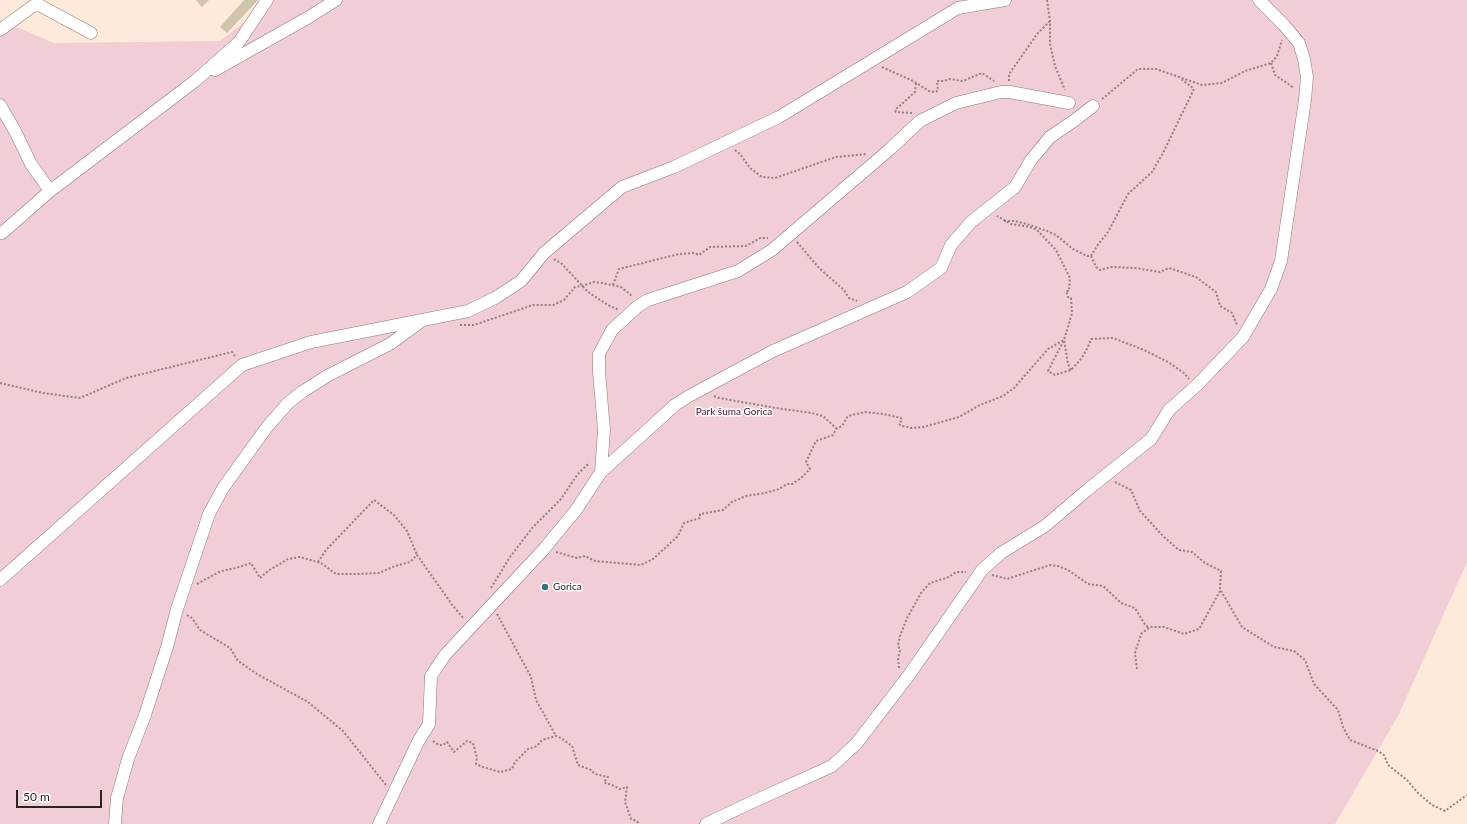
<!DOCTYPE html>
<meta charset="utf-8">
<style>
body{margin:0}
#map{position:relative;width:1467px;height:824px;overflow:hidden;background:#feeadb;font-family:Lato,sans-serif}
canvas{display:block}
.scale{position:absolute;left:16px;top:790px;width:86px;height:18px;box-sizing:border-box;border:2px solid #2c231c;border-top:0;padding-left:5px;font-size:12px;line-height:14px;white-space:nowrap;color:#2c231c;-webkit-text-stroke:3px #fff;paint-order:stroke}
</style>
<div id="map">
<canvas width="1467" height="824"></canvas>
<div class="scale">50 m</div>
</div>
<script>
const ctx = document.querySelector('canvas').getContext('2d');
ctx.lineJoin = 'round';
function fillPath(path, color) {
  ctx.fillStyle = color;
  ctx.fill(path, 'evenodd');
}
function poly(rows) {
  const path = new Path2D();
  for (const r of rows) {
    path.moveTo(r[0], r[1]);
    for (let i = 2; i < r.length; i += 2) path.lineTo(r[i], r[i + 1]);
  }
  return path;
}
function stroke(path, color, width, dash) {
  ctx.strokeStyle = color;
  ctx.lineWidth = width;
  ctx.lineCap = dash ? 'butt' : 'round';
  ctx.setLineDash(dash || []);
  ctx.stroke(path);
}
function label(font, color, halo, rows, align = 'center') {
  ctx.font = font + ' Lato,sans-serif';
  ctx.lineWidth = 3;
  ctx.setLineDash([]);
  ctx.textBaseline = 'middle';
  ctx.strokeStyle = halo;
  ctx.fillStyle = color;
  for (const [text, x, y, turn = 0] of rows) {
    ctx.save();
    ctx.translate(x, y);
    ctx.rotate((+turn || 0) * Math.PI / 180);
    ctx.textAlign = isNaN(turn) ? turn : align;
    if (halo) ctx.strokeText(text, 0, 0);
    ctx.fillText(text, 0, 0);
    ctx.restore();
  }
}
fillPath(poly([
 [273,0,1467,0,1467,562,1399,714,1335,824,0,824,0,20,54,43,220,41]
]), '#f1cdd6');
fillPath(poly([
 [196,0,209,0,202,7],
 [244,0,258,0,227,33,220,27]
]), '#cec5aa');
const minor = poly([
 [0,30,33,6,39,5,91,33],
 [215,70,309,17,336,0],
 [0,105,15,131,31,164,50,191],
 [2,233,50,191,195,81,239,42,267,0],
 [601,472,604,430,599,372,599,354,612,330,638,306,648,300,738,271,772,250,889,150,920,121,956,103,1001,92,1010,92,1069,103],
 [0,580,242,365,311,342,468,311,495,298,521,281,544,253,622,187,674,167,779,117,958,8,1005,0],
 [115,824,117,798,128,759,145,715,167,647,177,609,209,514,223,488,267,427,288,403,302,392,327,376,390,344,420,322],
 [379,824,418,742,429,724,431,676,445,655,544,549,576,510,601,472,675,405,689,396,773,351,907,292,941,268,951,245,971,222,1015,187,1031,160,1050,137,1075,120,1093,106],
 [706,824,748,804,832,766,856,744,909,675,982,570,1001,553,1045,526,1086,491,1151,439,1169,410,1197,385,1243,337,1271,289,1281,261,1305,100,1307,77,1304,59,1299,43,1284,25,1259,0]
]);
stroke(minor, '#907a68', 13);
stroke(poly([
 [1047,0,1050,21,1050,44,1055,66,1065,90],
 [1271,63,1275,75,1294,88],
 [882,67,913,81,929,91,936,92,938,90,937,81,944,81,949,79,963,81,982,73,994,81],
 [1009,81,1009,74,1038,33,1050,21],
 [1102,99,1138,69,1156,69,1202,85,1222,83,1245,71,1271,63,1277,56,1282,40],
 [912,113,896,112,895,110,915,92,916,83],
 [735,150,740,154,750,168,762,177,775,178,836,157,867,154],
 [1004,221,1015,221,1030,225,1047,231,1056,235,1073,249,1087,256,1091,256,1097,246,1108,232,1128,194,1152,172,1163,153,1194,89,1180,78],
 [797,242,819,268,844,290,849,298,857,301],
 [1091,256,1096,267,1100,270,1112,267,1135,268,1160,272,1169,268,1196,277,1216,292,1220,306,1232,313,1237,325],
 [554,259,562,264,588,292,608,305,619,310],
 [613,285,619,269,679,254,694,253,699,255,710,247,746,246,760,238,768,238],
 [460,325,474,325,533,305,553,305,564,300,575,287,582,286,594,282,602,283,621,287,632,296],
 [1071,370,1068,364,1064,340,1048,371,1055,375,1071,370,1081,359,1088,347,1091,339,1113,338,1144,350,1168,362,1184,373,1189,379],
 [0,383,43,393,80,398,126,378,232,352,235,356],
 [714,396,719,398,776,408,812,413,823,416,836,428],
 [1115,482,1131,490,1140,511,1164,537,1179,550,1192,552,1205,563,1221,571,1220,589,1242,627,1274,647,1294,651,1305,660,1314,684,1338,710,1343,727,1350,740,1378,751,1384,755,1388,765,1407,780,1418,793,1432,805,1445,811,1467,795],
 [556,552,577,558,585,556,595,561,641,565,653,559,678,536,684,523,700,518,700,514,723,510,732,502,746,496,765,493,779,489,787,484,792,484,801,478,810,469,806,462,816,441,833,435,836,429,842,426,848,416,865,412,884,414,901,418,902,420,899,424,902,426,912,428,923,427,959,417,980,405,1003,396,1014,388,1048,349,1064,340,1072,313,1071,298,1068,297,1066,291,1069,291,1070,278,1056,250,1037,230,1030,227,1011,224,997,216],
 [318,562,326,550,374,500,394,515,407,531,417,555],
 [992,575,1007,579,1050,565,1058,566,1068,570,1088,584,1103,586,1121,603,1135,608,1146,626,1150,627],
 [197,584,221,571,236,568,251,563,260,578,268,571,288,559,300,557,321,563,336,574,359,574,379,573,395,566,410,562,417,555,453,606,464,619],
 [491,588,510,557,533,527,561,499,577,475,587,465,590,464],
 [497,614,531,677,536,700,556,736],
 [187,615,192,618,200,630,230,648,238,661,257,674,308,702,343,731,386,785],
 [899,668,898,658,900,651,898,645,900,636,907,618,921,593,930,583,949,577,956,572,966,572],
 [1137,669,1135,653,1141,634,1150,627,1164,627,1184,634,1199,629,1220,591],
 [433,741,439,745,443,745,447,742,454,752,467,741,473,743,477,758,476,764,483,767,500,772,512,769,515,762,528,749,537,746,542,740,556,736,561,738,572,746,578,765,591,770,595,774,608,777,604,782,607,784,610,784,620,789,627,787,625,802,631,819,637,821,639,824]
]), '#908277', 2, [2, 2]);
stroke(minor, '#fff', 12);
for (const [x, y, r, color] of [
 [545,587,4,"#317784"]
]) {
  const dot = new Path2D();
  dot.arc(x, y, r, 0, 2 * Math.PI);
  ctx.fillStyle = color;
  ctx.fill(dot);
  stroke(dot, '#fff', 1.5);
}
label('10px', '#481126', '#fff', [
 ["Park šuma Gorica",734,412]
]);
label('10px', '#2c231c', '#fff', [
 ["Gorica",553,587]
], 'left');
</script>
